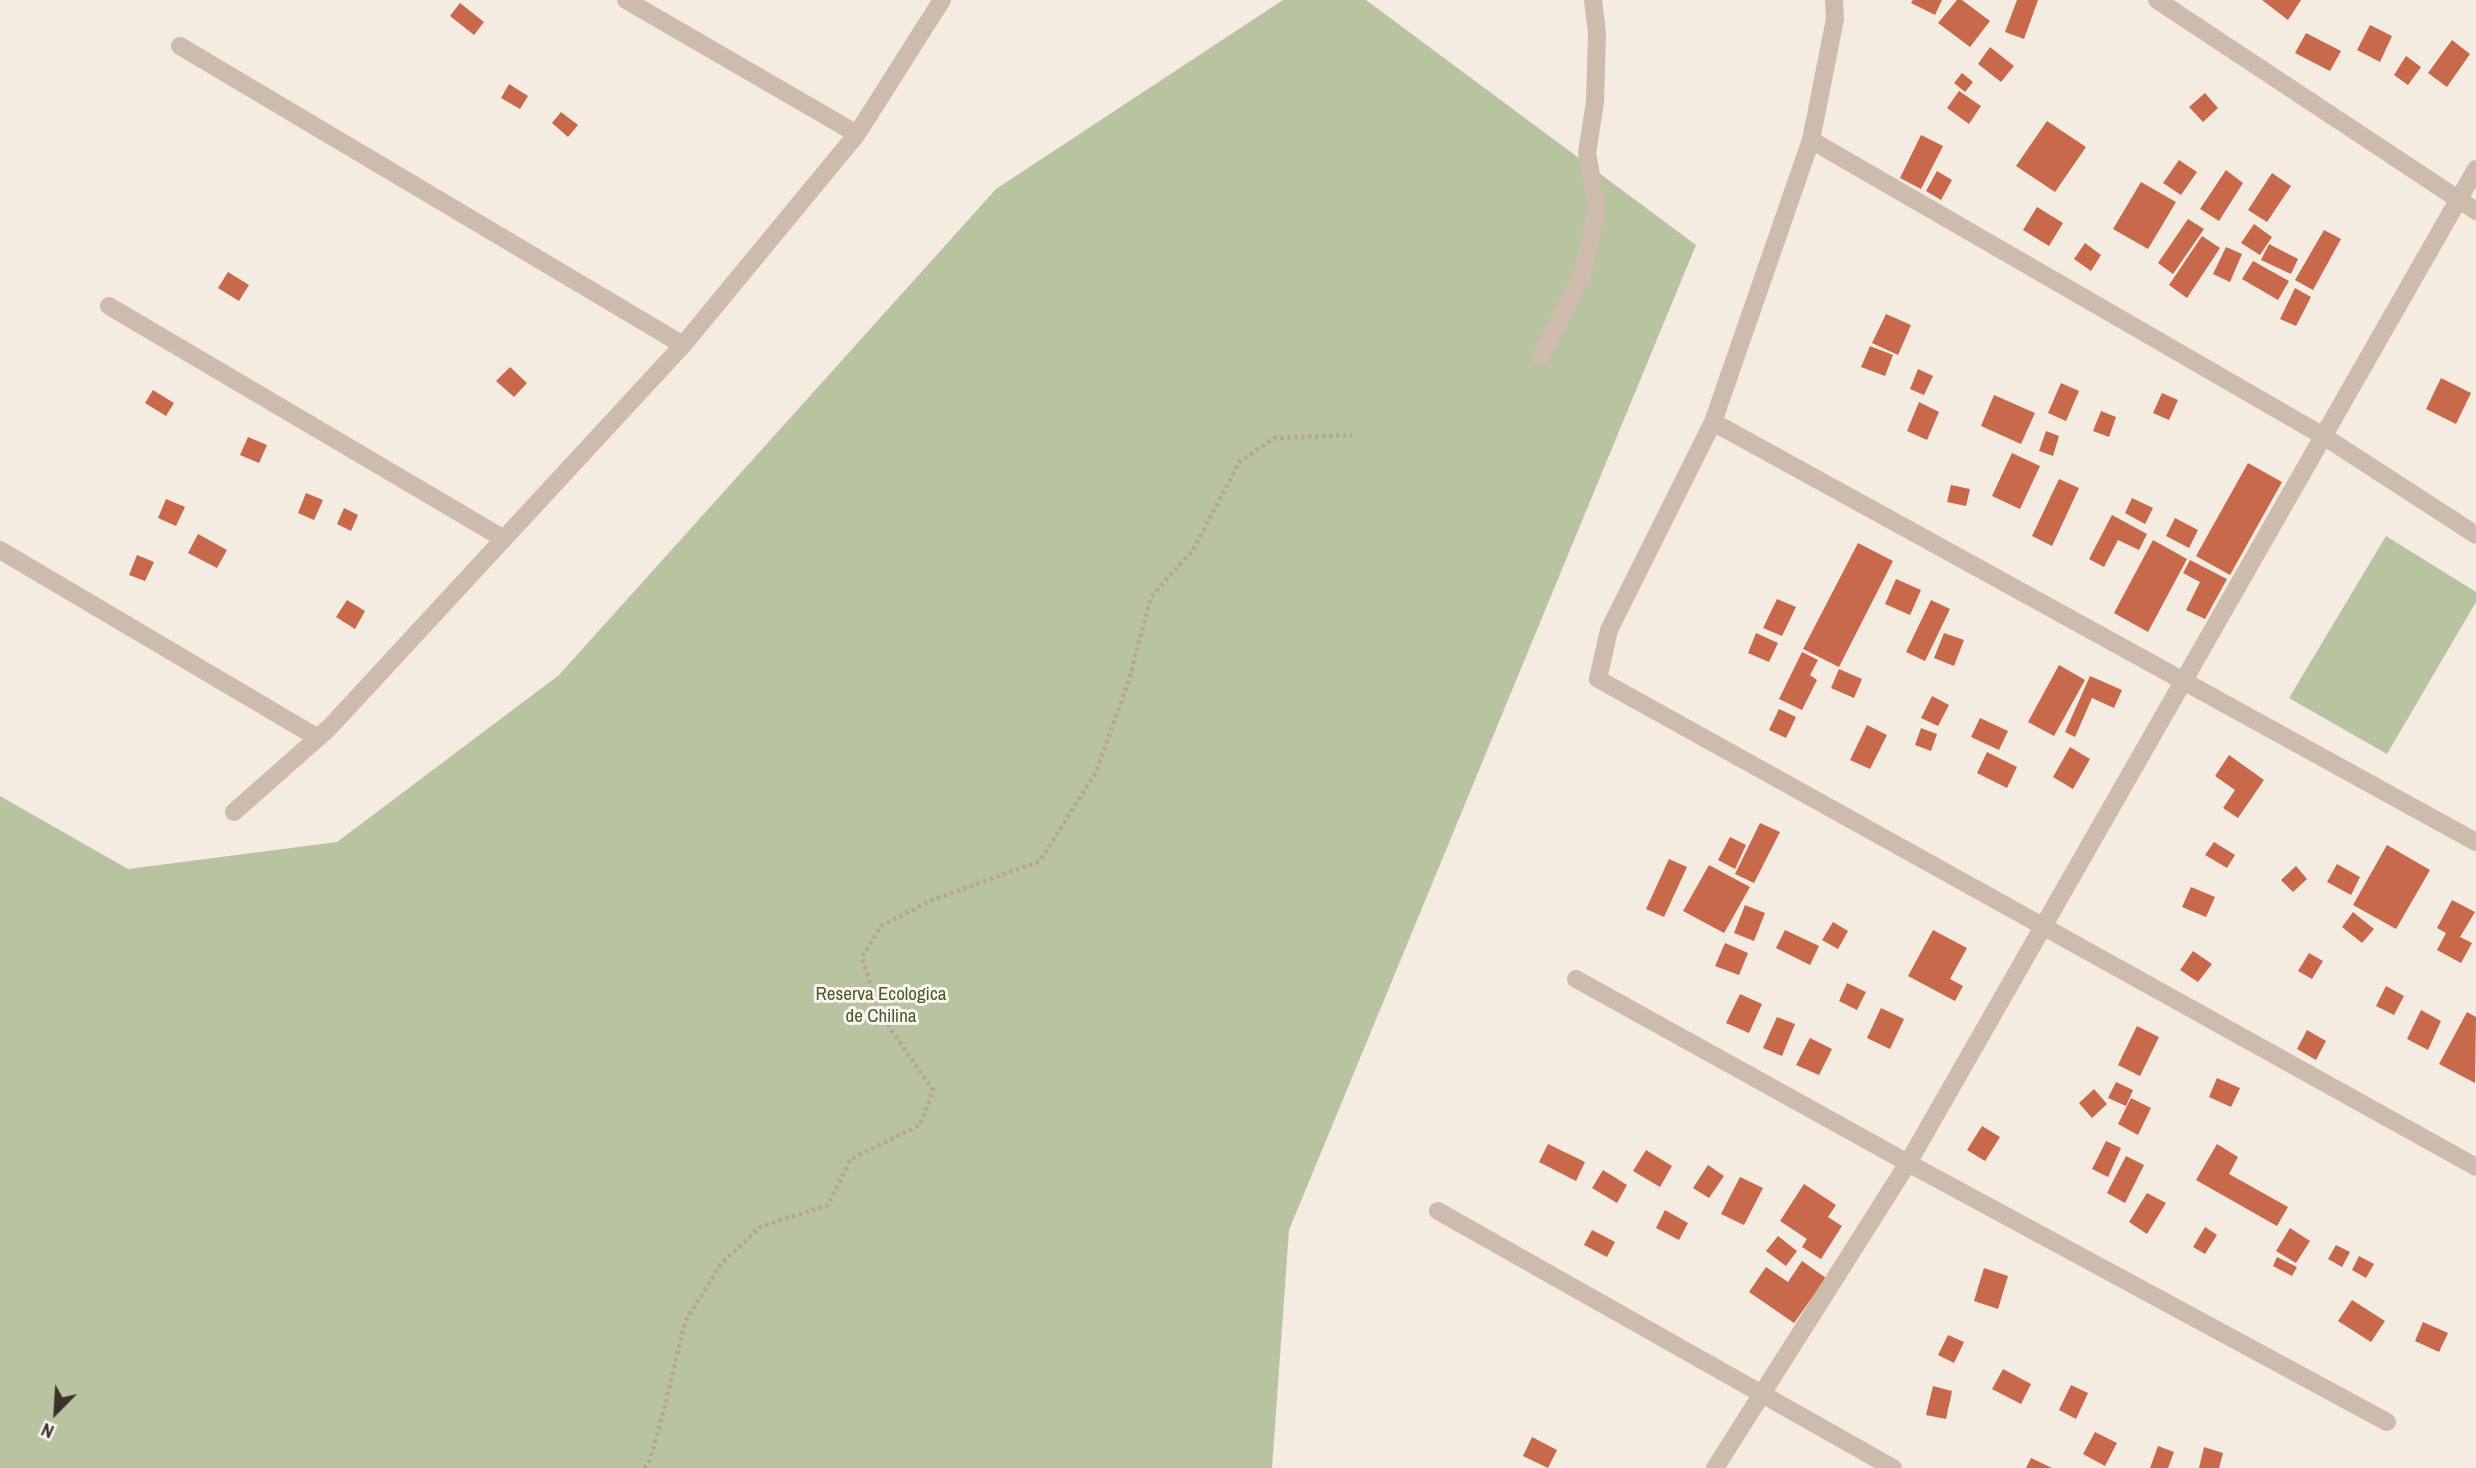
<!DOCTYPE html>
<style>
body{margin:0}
#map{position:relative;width:2476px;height:1468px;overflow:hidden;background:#f4ebe1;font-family:"Archivo Narrow",sans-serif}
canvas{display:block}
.north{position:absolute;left:21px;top:1377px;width:70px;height:70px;-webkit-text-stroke:5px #fbf5ee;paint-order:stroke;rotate:204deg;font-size:19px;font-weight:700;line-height:28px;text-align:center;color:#3b302b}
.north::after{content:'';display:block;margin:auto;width:24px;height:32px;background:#3b302b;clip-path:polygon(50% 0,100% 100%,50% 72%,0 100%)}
</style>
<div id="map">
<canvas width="2476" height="1468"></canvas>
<div class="north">N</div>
</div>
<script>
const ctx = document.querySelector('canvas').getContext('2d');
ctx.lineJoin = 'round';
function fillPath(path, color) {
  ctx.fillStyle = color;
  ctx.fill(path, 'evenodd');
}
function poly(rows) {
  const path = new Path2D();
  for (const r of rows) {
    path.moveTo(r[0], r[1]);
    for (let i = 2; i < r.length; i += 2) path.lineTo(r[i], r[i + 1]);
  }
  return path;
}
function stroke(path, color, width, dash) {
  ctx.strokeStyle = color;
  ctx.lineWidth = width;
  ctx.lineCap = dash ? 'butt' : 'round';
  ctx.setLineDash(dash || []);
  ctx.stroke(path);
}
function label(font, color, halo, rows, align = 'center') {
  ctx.font = font + ' "Archivo Narrow",sans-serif';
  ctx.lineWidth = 6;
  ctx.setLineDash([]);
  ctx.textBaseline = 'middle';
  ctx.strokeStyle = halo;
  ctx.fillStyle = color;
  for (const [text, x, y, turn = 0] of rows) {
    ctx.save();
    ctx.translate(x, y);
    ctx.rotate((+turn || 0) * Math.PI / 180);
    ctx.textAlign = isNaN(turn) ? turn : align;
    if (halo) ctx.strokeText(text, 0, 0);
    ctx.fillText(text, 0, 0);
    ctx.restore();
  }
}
fillPath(poly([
 [1283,0,1366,0,1696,245,1289,1230,1272,1468,0,1468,0,796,128,869,337,842,559,675,996,189],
 [2386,536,2476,592,2476,602,2387,754,2289,698]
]), '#b8c4a0');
fillPath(poly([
 [1913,0,1942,0,1935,15,1911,3],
 [1957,0,1962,0,1990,21,1970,47,1938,23],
 [2017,0,2038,0,2024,39,2005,32],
 [2262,0,2301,0,2288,20],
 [460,3,484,22,474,35,450,16],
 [2370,25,2392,36,2380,62,2357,50],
 [2306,33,2341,51,2330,71,2295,53],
 [2452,40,2470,54,2447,87,2428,73],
 [1990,47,2014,66,2001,82,1978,64],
 [2406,56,2421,67,2408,85,2394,75],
 [1962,73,1973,82,1965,92,1954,83],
 [509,84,528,96,520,109,501,98],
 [1959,91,1981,106,1969,124,1947,108],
 [2205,93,2218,108,2203,122,2189,107],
 [561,112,578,125,568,137,552,123],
 [2047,121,2086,147,2055,192,2016,166],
 [1921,135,1943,146,1921,189,1900,178],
 [2179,160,2197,172,2181,195,2163,183],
 [2226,170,2243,183,2219,221,2200,209],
 [1937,171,1952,180,1941,200,1926,191],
 [2272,173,2291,186,2267,222,2248,210],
 [2141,182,2176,202,2148,249,2113,229],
 [2037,207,2063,223,2049,246,2023,230],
 [2188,219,2204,229,2173,274,2158,263],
 [2254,224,2272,237,2260,255,2241,243],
 [2324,230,2341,239,2313,290,2295,280],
 [2202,236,2220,248,2187,298,2169,285],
 [2085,243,2101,255,2091,271,2074,259],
 [2269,244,2298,259,2291,274,2261,260],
 [2226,247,2242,254,2230,282,2213,274],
 [2253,261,2289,281,2278,300,2242,279],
 [228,272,249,285,239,301,218,288],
 [2295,288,2311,297,2296,326,2280,319],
 [1886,314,1911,325,1898,355,1872,343],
 [1870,346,1893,355,1885,376,1861,367],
 [510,367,527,383,514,397,496,381],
 [1918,369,1933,376,1924,395,1910,389],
 [2441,378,2471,393,2456,424,2426,409],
 [2061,383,2079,391,2066,421,2048,413],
 [153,390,174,403,166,416,145,403],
 [2162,393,2178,400,2169,420,2153,413],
 [1994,395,2035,413,2021,444,1981,426],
 [1919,402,1939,412,1927,440,1907,431],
 [2101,411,2116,417,2109,437,2093,431],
 [2046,431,2059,436,2053,456,2039,451],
 [248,437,267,445,259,463,240,455],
 [2012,453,2040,466,2020,509,1992,496],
 [2248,463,2282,482,2230,575,2196,556],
 [2059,479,2079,488,2052,546,2032,536],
 [1951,485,1970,489,1966,506,1947,502],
 [306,493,323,500,314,520,298,513],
 [2132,498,2153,508,2145,524,2125,513],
 [166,499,185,507,176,526,158,518],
 [344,508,358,515,351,531,337,524],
 [2112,515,2147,534,2139,550,2118,540,2104,567,2089,559],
 [2175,518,2198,530,2189,548,2166,536],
 [198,534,227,550,217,568,188,553],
 [2153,540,2187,559,2148,632,2114,613],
 [1858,543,1893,561,1839,667,1803,649],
 [137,555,154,562,145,581,129,575],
 [2190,560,2227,579,2205,619,2186,610,2200,582,2183,573],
 [1896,579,1921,590,1910,615,1885,604],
 [1777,599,1796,607,1782,636,1763,628],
 [347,600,365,611,355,629,336,617],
 [1931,600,1950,609,1925,661,1906,652],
 [1756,633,1778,643,1769,662,1748,653],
 [1944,633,1964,640,1954,666,1934,658],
 [1802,652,1818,660,1810,675,1817,680,1802,710,1779,699],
 [2059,665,2085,680,2054,736,2028,722],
 [1839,669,1862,679,1854,698,1831,688],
 [2090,676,2122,690,2114,708,2092,698,2075,737,2065,732],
 [1932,696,1949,705,1938,726,1921,718],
 [1779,709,1796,717,1786,738,1769,730],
 [1980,718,2008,731,1999,750,1971,737],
 [1867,725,1887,735,1870,769,1850,760],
 [1921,728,1937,734,1931,751,1915,745],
 [2070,747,2090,759,2073,789,2053,777],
 [1987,752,2017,767,2007,788,1977,773],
 [2229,755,2264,780,2238,818,2223,808,2235,790,2215,776],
 [1760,823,1780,832,1754,883,1735,874],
 [1730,837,1746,845,1735,869,1718,860],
 [2214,842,2235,855,2227,868,2205,855],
 [2387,845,2430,870,2396,929,2353,905],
 [1669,859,1687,867,1664,917,1646,909],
 [2337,864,2360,877,2351,895,2327,882],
 [1709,865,1750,887,1724,933,1683,911],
 [2296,866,2307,879,2293,892,2281,880],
 [2191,887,2215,897,2206,917,2182,907],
 [2452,900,2475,912,2460,937,2472,943,2461,963,2437,950,2446,933,2437,928],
 [1745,905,1765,913,1754,941,1734,933],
 [2353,912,2374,929,2362,943,2342,927],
 [1833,922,1848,931,1838,949,1822,940],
 [1785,930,1819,946,1810,965,1776,948],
 [1933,930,1967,948,1950,979,1963,986,1955,1001,1908,976],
 [1725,943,1748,953,1739,975,1715,966],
 [2193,951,2212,964,2198,982,2180,970],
 [2309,953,2323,961,2312,979,2298,971],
 [1847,983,1866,992,1857,1010,1839,1001],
 [2386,986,2404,996,2394,1015,2376,1006],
 [1740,994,1762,1004,1749,1033,1726,1023],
 [1881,1008,1904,1019,1890,1049,1867,1038],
 [2421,1010,2441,1021,2428,1050,2407,1039],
 [2467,1012,2476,1017,2475,1083,2439,1064],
 [1777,1017,1795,1024,1782,1056,1763,1048],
 [2137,1026,2159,1037,2140,1076,2118,1065],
 [2307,1030,2326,1041,2316,1060,2297,1049],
 [1810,1038,1832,1049,1819,1075,1796,1065],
 [2217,1078,2240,1088,2231,1107,2209,1097],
 [2116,1082,2133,1090,2126,1106,2108,1098],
 [2094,1089,2107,1104,2092,1118,2079,1103],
 [2131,1098,2151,1108,2138,1135,2118,1124],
 [1982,1126,2000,1137,1985,1161,1967,1150],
 [2106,1141,2121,1148,2108,1177,2092,1169],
 [1548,1144,1585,1162,1576,1181,1539,1162],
 [2217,1144,2238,1157,2229,1174,2288,1207,2277,1226,2196,1180],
 [1646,1150,1672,1166,1660,1187,1633,1171],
 [2126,1156,2144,1165,2125,1203,2107,1193],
 [1708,1165,1724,1176,1709,1198,1693,1188],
 [1603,1170,1627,1185,1617,1203,1592,1188],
 [1740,1177,1763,1188,1744,1225,1721,1214],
 [1804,1184,1836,1205,1828,1217,1842,1226,1821,1259,1802,1247,1807,1239,1780,1221],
 [2147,1193,2166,1203,2147,1234,2129,1222],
 [1665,1210,1688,1223,1679,1240,1656,1228],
 [2205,1227,2217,1235,2205,1254,2193,1247],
 [2290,1228,2310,1241,2296,1263,2276,1251],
 [1592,1230,1615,1242,1607,1257,1584,1245],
 [1778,1236,1797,1251,1786,1266,1766,1251],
 [2336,1245,2350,1252,2342,1267,2328,1259],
 [2359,1256,2374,1264,2366,1278,2352,1270],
 [2277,1257,2297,1267,2292,1276,2273,1266],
 [1802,1261,1826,1278,1794,1323,1749,1292,1766,1267,1788,1282],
 [1984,1268,2008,1276,1998,1309,1974,1301],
 [2352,1300,2385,1321,2371,1342,2338,1321],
 [2423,1322,2448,1333,2439,1352,2415,1341],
 [1948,1335,1964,1342,1954,1363,1938,1355],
 [2003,1369,2031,1384,2021,1404,1992,1389],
 [2071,1385,2088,1393,2076,1419,2059,1410],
 [1933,1386,1952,1391,1946,1419,1926,1415],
 [2095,1432,2117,1443,2105,1466,2083,1454],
 [1532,1437,1557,1450,1548,1468,1523,1456],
 [2158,1446,2174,1452,2168,1468,2150,1468],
 [2204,1447,2223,1453,2219,1468,2199,1468],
 [2031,1458,2052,1468,2026,1468]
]), '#c8694b');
stroke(poly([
 [644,1468,650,1460,661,1421,685,1322,721,1264,760,1227,828,1205,851,1159,920,1125,933,1090,878,1011,862,957,881,926,930,901,1040,861,1096,772,1129,680,1151,597,1193,550,1240,461,1275,438,1352,435]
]), '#b9a596', 4.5, [3.5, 3.5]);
stroke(poly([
 [626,0,857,134],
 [1834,0,1835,19,1811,140,1713,422,1609,630,1598,679,2476,1167],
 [2157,0,2476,211],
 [180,46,683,345],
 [1811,140,2325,437,2476,535],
 [109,306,504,539],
 [1541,357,1583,272,1597,208,1587,153,1595,102,1597,33,1593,0],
 [1713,422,2476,842],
 [0,550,318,738],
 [234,812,329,728,683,345,857,134,942,0],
 [1576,979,1908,1163,2387,1422],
 [1438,1211,1893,1468],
 [1715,1468,1908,1163,2476,169]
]), '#cdbbac', 18);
label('19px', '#4a5a2e', '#fbf5ee', [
 ["Reserva Ecologica",881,995],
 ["de Chilina",881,1017]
]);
</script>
